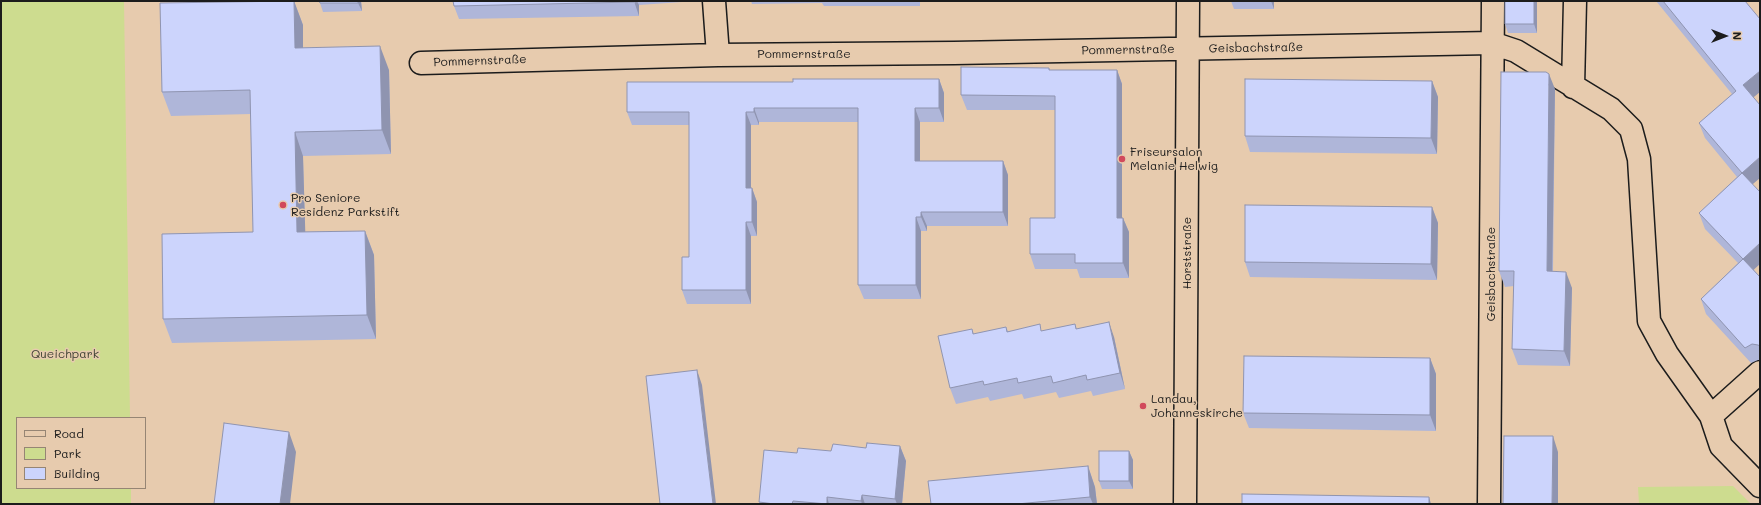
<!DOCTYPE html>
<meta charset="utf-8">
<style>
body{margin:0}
#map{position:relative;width:1761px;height:505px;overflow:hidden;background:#e7cbae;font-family:Mali,sans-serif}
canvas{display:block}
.frame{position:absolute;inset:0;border:2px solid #1c1c1c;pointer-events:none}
.legend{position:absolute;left:16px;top:417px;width:130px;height:72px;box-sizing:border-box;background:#e7cbae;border:1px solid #968574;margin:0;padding:5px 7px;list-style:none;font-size:12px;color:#1c1c1c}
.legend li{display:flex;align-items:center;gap:8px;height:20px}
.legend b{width:20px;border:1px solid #968574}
.north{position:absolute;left:1705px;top:16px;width:40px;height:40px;-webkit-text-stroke:3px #e7cbae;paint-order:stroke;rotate:90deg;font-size:11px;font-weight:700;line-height:16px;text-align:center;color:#1c1c1c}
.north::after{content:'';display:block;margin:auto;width:14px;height:18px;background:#1c1c1c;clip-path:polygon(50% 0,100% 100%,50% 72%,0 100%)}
</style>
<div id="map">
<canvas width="1761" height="505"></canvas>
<div class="frame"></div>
<ul class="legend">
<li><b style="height:5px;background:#e7cbae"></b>Road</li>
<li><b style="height:11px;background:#cddc8f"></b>Park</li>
<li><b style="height:11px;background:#ccd4fc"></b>Building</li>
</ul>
<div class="north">N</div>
</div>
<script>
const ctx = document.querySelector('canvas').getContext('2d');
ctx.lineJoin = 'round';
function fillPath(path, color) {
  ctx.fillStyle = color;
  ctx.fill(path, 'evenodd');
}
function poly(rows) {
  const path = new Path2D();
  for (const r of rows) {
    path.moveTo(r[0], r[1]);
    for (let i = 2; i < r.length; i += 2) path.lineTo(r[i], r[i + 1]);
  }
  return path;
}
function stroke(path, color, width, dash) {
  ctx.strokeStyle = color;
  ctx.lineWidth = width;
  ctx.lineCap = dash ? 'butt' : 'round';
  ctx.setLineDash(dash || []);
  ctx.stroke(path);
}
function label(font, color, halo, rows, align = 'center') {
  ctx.font = font + ' Mali,sans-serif';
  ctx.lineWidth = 3;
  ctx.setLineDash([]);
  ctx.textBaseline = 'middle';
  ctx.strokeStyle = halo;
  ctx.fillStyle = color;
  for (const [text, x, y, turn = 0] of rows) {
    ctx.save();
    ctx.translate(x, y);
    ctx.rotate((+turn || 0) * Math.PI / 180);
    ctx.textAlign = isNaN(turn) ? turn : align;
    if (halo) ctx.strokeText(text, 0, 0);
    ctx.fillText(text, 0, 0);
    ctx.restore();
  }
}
fillPath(poly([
 [1,1,124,1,130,418,17,418,17,488,131,488,131,504,1,504],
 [1733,486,1751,504,1639,504,1638,487]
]), '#cddc8f');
const minor = poly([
 [714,1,718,55],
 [421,63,718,55,954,53,1492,43,1516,51,1611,109,1631,129,1639,159,1649,321,1667,354,1711,416,1760,372],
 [1573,87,1575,1],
 [1711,416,1721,446,1760,486],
 [1185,504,1188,1],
 [1489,504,1493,1]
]);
stroke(minor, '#1c1c1c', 25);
stroke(minor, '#e7cbae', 22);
fillPath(poly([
 [294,1,303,25,303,48,389,70,391,154,303,156,305,232,365,231,374,255,376,339,172,343,163,319,253,232,251,114,171,116,162,92],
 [319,1,361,1,362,11,323,12,320,3],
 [453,1,682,1,682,2,639,5,639,16,459,19,454,6],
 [751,1,920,1,920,6,824,6,822,3,752,4],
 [1231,1,1274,1,1274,9,1234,9],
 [1537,1,1537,33,1508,33,1505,24],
 [1656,1,1745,1,1753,97,1752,184,1754,270,1760,277,1760,360,1758,360,1751,363,1706,314,1701,299,1738,263,1705,229,1699,213,1737,177,1705,138,1699,123,1732,94],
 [1049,68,1050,70,1117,70,1122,84,1122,218,1123,218,1129,232,1129,278,1080,278,1077,269,1035,269,1030,254,1055,218,1055,110,967,110,961,95],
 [939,79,944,93,944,122,920,122,920,161,1003,161,1008,175,1008,226,927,226,927,231,921,231,921,299,864,299,858,285,858,122,759,122,759,125,751,125,751,188,752,188,757,202,757,236,751,236,751,304,687,304,682,290,689,257,689,125,632,125,627,112,793,82],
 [1432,81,1438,97,1437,154,1250,152,1245,136],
 [1555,89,1553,271,1572,288,1570,366,1518,365,1512,349,1514,286,1505,287,1499,271],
 [1432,207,1438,223,1437,280,1250,277,1245,262],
 [1075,324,1077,329,1114,337,1125,389,1093,396,1091,391,1059,398,1056,392,1024,399,1022,394,990,401,988,397,956,404,950,388,972,329,974,334,1006,327,1008,331,1043,331],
 [1430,358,1436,374,1436,431,1249,428,1243,413],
 [900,446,906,461,902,504,759,504,759,502,831,451,866,448],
 [1129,451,1133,460,1133,489,1102,489,1099,481],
 [1088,466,1095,487,1097,504,931,504]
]), '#afb6d9');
fillPath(poly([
 [294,1,303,25,303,72,295,48],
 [358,1,361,1,362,11,358,3],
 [634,1,637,1,639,5,639,16],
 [1271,1,1274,1,1274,9],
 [1534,1,1537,1,1537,33,1534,24],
 [380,46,389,70,391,154,382,130],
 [1117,70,1122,84,1122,232,1117,218],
 [1760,71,1760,92,1749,101,1743,85],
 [1549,74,1555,89,1552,287,1547,271],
 [939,79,944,93,944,122,939,108],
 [1432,81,1438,97,1437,154,1431,138],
 [754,108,759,122,759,125,754,112],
 [915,108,920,122,920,175,915,161],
 [746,112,751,125,751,202,746,188],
 [295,132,303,156,306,256,297,232],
 [1760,157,1760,178,1747,189,1742,173],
 [1003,161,1008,175,1008,226,1003,212],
 [752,188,757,202,757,236,752,222],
 [1432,207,1438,223,1437,280,1431,264],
 [921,212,927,226,927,231,921,217],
 [916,217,921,231,921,299,916,285],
 [1123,218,1129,232,1129,278,1123,263],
 [746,222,751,236,751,304,746,290],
 [365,231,374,255,376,339,367,315],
 [1760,243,1760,264,1749,274,1743,259],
 [1566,272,1572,288,1570,366,1564,351],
 [1109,322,1114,337,1125,389,1120,373],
 [1430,358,1436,374,1436,431,1430,415],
 [697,370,702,385,716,504,713,504],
 [289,432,296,452,290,504,280,504],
 [1553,436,1558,452,1558,504,1552,504],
 [900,446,906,461,902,504,897,504,895,499],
 [1129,451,1133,460,1133,489,1129,481],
 [1088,466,1095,487,1097,504,1093,504,1090,497],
 [862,495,865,504,862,504,861,501],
 [827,497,829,504,827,504],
 [1429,497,1431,504,1429,504]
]), '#8f94b0');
const building = poly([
 [294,1,295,48,380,46,382,130,295,132,297,232,365,231,367,315,163,319,162,234,253,232,250,90,162,92,160,3,294,1],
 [319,1,358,1,358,3,320,3,319,1],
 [453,1,634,1,634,2,454,6,453,1],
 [1505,1,1534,1,1534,24,1505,24,1505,1],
 [1663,1,1745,1,1760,19,1760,71,1743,85,1760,105,1760,157,1742,173,1699,123,1736,91,1663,1],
 [961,67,1049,68,1049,70,1117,70,1117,218,1123,218,1123,263,1075,263,1075,254,1030,254,1030,218,1055,218,1055,96,961,95,961,67],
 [1501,72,1546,72,1549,74,1547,271,1566,272,1564,351,1512,349,1514,271,1499,271,1501,72],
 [793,79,939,79,939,108,915,108,915,161,1003,161,1003,212,921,212,921,217,916,217,916,285,858,285,858,108,754,108,754,112,746,112,746,188,752,188,752,222,746,222,746,290,682,290,682,257,689,257,689,112,627,112,627,82,793,82,793,79],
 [1245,79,1432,81,1431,138,1245,136,1245,79],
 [1742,173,1760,192,1760,243,1743,259,1699,213,1742,173],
 [1245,205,1432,207,1431,264,1245,262,1245,205],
 [1743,259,1760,277,1760,346,1758,345,1752,344,1745,348,1701,299,1743,259],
 [1109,322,1120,373,1087,380,1086,375,1053,383,1051,376,1018,383,1017,378,984,385,983,381,950,388,938,336,972,329,973,334,1006,327,1007,332,1040,324,1041,331,1075,324,1076,329,1109,322],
 [1244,356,1430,358,1430,415,1243,413,1244,356],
 [697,370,713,504,660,504,646,376,697,370],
 [224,423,289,432,280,504,214,504,224,423],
 [1504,436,1553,436,1552,504,1503,504,1504,436],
 [867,443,900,446,895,499,862,495,861,501,827,497,827,504,793,501,792,504,774,504,759,502,764,450,797,453,798,448,831,451,833,444,866,448,867,443],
 [1099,451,1129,451,1129,481,1099,481,1099,451],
 [1088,466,1090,497,1017,504,931,504,928,481,1088,466],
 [1242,494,1429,497,1429,504,1242,504,1242,494]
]);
fillPath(building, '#ccd4fc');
stroke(building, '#8f94b0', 1);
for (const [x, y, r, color] of [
 [1122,159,4,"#d1495b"],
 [283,205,4,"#d1495b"],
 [1143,406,4,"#d1495b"]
]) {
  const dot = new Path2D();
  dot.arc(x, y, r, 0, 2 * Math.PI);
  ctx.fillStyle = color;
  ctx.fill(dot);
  stroke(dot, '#e7cbae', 1.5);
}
label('12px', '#1c1c1c', '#e7cbae', [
 ["Geisbachstraße",1256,48,-1],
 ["Pommernstraße",1128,50,-1],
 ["Pommernstraße",804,54],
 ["Pommernstraße",480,61,-2],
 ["Horststraße",1187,253,-90],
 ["Geisbachstraße",1491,274,-90]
]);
label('12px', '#1c1c1c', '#e7cbae', [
 ["Friseursalon",1130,152],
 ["Melanie Helwig",1130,166],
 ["Pro Seniore",291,198],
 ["Residenz Parkstift",291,212],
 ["Landau,",1151,399],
 ["Johanneskirche",1151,413]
], 'left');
label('12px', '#3f4233', '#e7cbae', [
 ["Queichpark",65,354]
]);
</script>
